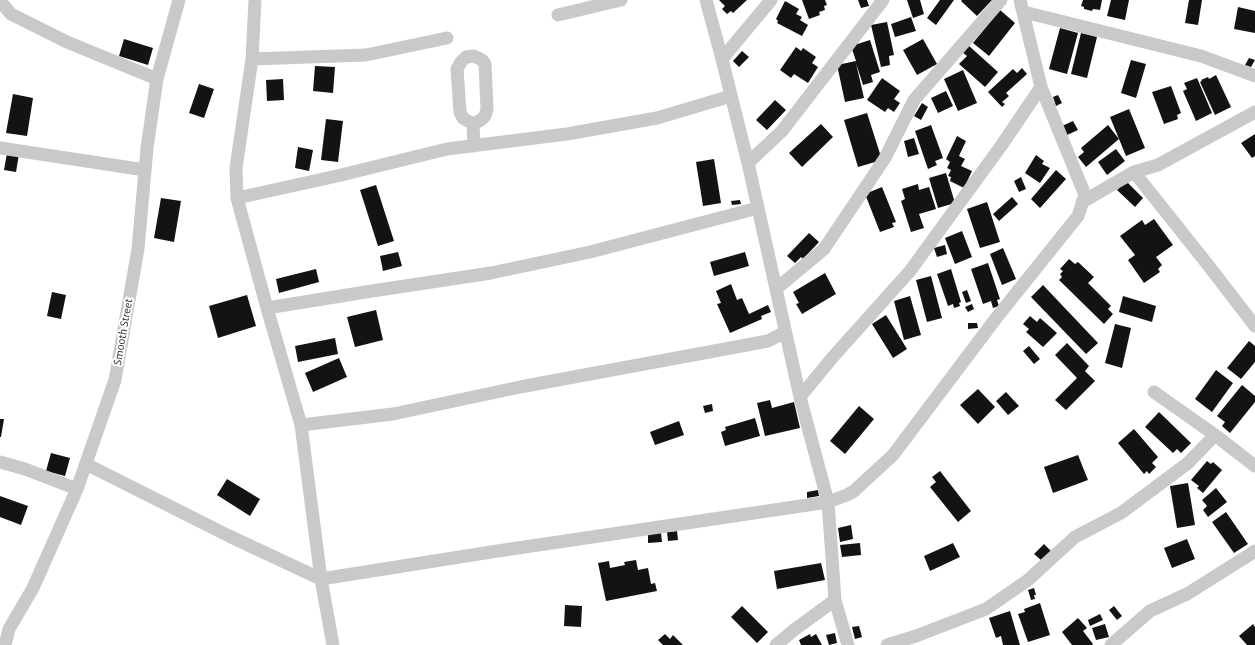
<!DOCTYPE html>
<style>
body{margin:0}
canvas{display:block;background:#fff}
</style>
<canvas width="1255" height="645"></canvas>
<script>
const ctx = document.querySelector('canvas').getContext('2d');
ctx.lineJoin = 'round';
function fillPath(path, color) {
  ctx.fillStyle = color;
  ctx.fill(path, 'evenodd');
}
function poly(rows) {
  const path = new Path2D();
  for (const r of rows) {
    path.moveTo(r[0], r[1]);
    for (let i = 2; i < r.length; i += 2) path.lineTo(r[i], r[i + 1]);
  }
  return path;
}
function stroke(path, color, width, dash) {
  ctx.strokeStyle = color;
  ctx.lineWidth = width;
  ctx.lineCap = dash ? 'butt' : 'round';
  ctx.setLineDash(dash || []);
  ctx.stroke(path);
}
function label(font, color, halo, rows, align = 'center') {
  ctx.font = font + ' "Alegreya Sans",sans-serif';
  ctx.lineWidth = 4;
  ctx.setLineDash([]);
  ctx.textBaseline = 'middle';
  ctx.strokeStyle = halo;
  ctx.fillStyle = color;
  for (const [text, x, y, turn = 0] of rows) {
    ctx.save();
    ctx.translate(x, y);
    ctx.rotate((+turn || 0) * Math.PI / 180);
    ctx.textAlign = isNaN(turn) ? turn : align;
    if (halo) ctx.strokeText(text, 0, 0);
    ctx.fillText(text, 0, 0);
    ctx.restore();
  }
}
fillPath(poly([
 [719,0,747,0,733,13,731,11,727,14,722,9,725,6],
 [802,0,825,0,827,5,824,6,825,10,819,12,820,15,809,19],
 [858,0,867,0,869,6,861,8],
 [907,0,920,0,924,14,913,18],
 [940,0,954,0,936,25,927,18],
 [962,0,992,0,977,16,961,1],
 [1083,0,1102,0,1100,10,1093,9,1092,11,1084,9,1084,7,1081,6],
 [1111,0,1129,0,1125,20,1107,16],
 [1189,0,1202,0,1198,25,1185,23],
 [785,1,799,9,796,14,802,17,800,20,808,25,802,36,777,23,778,21,776,19],
 [1238,7,1255,11,1255,33,1234,29],
 [1000,10,1015,23,989,56,973,43],
 [911,17,916,31,895,37,891,24],
 [887,22,894,55,889,56,890,65,881,67,871,25],
 [1060,28,1078,33,1067,74,1049,69],
 [1081,33,1097,37,1087,78,1071,74],
 [124,39,153,48,148,65,119,56],
 [923,39,937,64,917,75,903,50],
 [870,40,880,72,871,75,873,82,863,85,856,63,864,98,845,102,837,65,856,61,851,46],
 [968,45,998,72,985,87,959,64,967,56,962,52],
 [796,47,801,51,803,48,816,57,812,63,818,67,808,83,794,74,791,78,780,70],
 [742,51,749,57,739,67,733,61],
 [1249,58,1255,60,1251,67,1245,65],
 [1131,60,1146,64,1136,98,1121,93],
 [315,66,335,67,333,93,313,91],
 [1022,68,1027,74,1006,93,1009,96,1002,102,1005,104,1002,107,988,92,1013,69,1017,73],
 [963,70,977,103,958,111,944,79],
 [1216,75,1231,107,1215,115,1200,82,1202,81,1201,80,1208,77,1209,79],
 [882,78,900,91,894,99,900,103,894,112,888,108,885,112,867,100],
 [1197,78,1212,113,1196,121,1183,91,1187,89,1184,83],
 [283,79,284,100,267,101,266,80],
 [199,84,214,89,204,118,189,113],
 [1171,86,1181,113,1177,115,1178,119,1164,124,1152,92],
 [946,91,953,106,938,113,931,98],
 [13,94,33,98,27,136,6,133],
 [1058,95,1062,103,1056,106,1053,97],
 [775,100,786,110,767,130,756,120],
 [922,103,928,107,921,120,914,116],
 [1129,109,1145,148,1126,156,1110,117],
 [867,113,882,160,858,167,844,120],
 [326,119,343,121,338,162,321,160],
 [1073,121,1078,130,1067,135,1062,126],
 [821,124,833,137,802,167,789,153],
 [931,125,943,158,935,161,937,165,928,169,915,131],
 [1108,125,1119,139,1086,167,1078,157,1084,152,1081,148],
 [1255,134,1255,156,1252,158,1241,143],
 [957,136,966,141,959,156,965,159,961,166,972,171,964,188,950,181,951,177,948,176,951,170,947,168,950,162,946,159],
 [914,138,919,154,908,157,904,141],
 [298,147,313,150,309,171,295,168],
 [1116,149,1125,161,1107,175,1098,162],
 [7,153,19,154,16,172,4,170],
 [1036,155,1044,161,1042,164,1050,168,1040,183,1025,173],
 [714,159,721,203,703,206,696,162],
 [1056,170,1066,179,1040,208,1031,199],
 [946,173,955,203,938,208,929,178],
 [1021,177,1026,189,1019,192,1014,181],
 [1126,181,1143,198,1135,207,1117,190],
 [918,184,919,190,929,187,936,209,919,214,924,228,911,232,901,201,905,199,902,189],
 [376,185,394,241,378,246,360,190],
 [882,187,896,222,892,223,894,227,880,232,865,194],
 [1012,197,1018,204,999,221,993,214],
 [161,198,181,201,174,242,154,238],
 [740,200,741,204,732,205,731,201],
 [987,202,1000,242,980,248,967,209],
 [1154,219,1173,245,1156,257,1162,265,1158,269,1160,272,1144,283,1128,260,1135,255,1120,236,1142,220,1145,225],
 [962,231,972,257,955,264,945,238],
 [809,233,819,242,803,259,801,257,795,263,787,256],
 [945,245,947,254,937,257,934,248],
 [1003,248,1016,279,1002,285,990,254],
 [398,252,402,266,383,271,380,256],
 [745,252,749,266,714,276,710,262],
 [1069,259,1075,264,1078,262,1094,277,1088,283,1111,306,1108,309,1113,314,1104,324,1059,280,1062,277,1060,274,1063,271,1060,269],
 [988,263,1000,299,997,300,999,306,993,308,991,301,983,304,971,269],
 [316,269,319,282,279,293,276,279],
 [951,269,961,302,959,303,960,306,954,308,953,304,948,306,937,274],
 [825,273,836,294,802,314,796,304,799,303,793,292],
 [931,276,942,318,927,322,916,280],
 [731,284,737,300,742,298,749,314,768,305,771,312,761,316,762,319,730,333,717,304,721,303,716,291],
 [1043,285,1098,343,1086,354,1031,297],
 [967,290,971,301,966,303,962,292],
 [52,292,66,295,61,319,47,316],
 [247,295,256,326,218,338,209,306],
 [910,296,921,335,904,340,894,301],
 [1123,296,1156,306,1152,322,1119,312],
 [972,304,974,309,968,312,965,307],
 [376,310,383,340,355,347,347,317],
 [886,315,907,349,893,358,872,324],
 [1030,316,1037,322,1040,318,1057,333,1043,347,1026,332,1029,329,1023,324],
 [968,323,977,323,978,328,968,329],
 [1115,324,1131,328,1122,368,1105,363],
 [335,338,338,354,298,362,295,346],
 [1249,341,1255,346,1255,362,1241,379,1227,368],
 [1067,343,1089,366,1085,371,1095,381,1066,410,1055,400,1077,378,1055,355],
 [1029,346,1040,359,1034,364,1023,351],
 [339,358,347,377,313,392,305,373],
 [1216,370,1233,383,1212,412,1195,399],
 [1242,385,1255,396,1255,402,1230,433,1222,426,1225,422,1217,416],
 [978,389,995,407,978,424,960,405],
 [1006,392,1019,406,1008,415,996,401],
 [770,400,772,408,794,402,800,428,765,436,757,403],
 [712,404,713,411,705,413,703,406],
 [859,406,874,419,845,454,830,441],
 [1159,412,1191,443,1181,453,1177,449,1173,453,1145,427],
 [755,418,760,436,725,446,721,432,726,430,725,427],
 [0,419,4,419,1,437,0,437],
 [679,421,684,435,655,445,650,432],
 [1134,429,1158,457,1152,463,1156,467,1149,474,1147,471,1144,474,1118,443],
 [51,453,70,458,65,476,46,471],
 [1078,455,1088,480,1053,493,1044,467],
 [1207,461,1211,464,1213,462,1222,470,1203,493,1197,488,1199,486,1191,480],
 [940,471,971,511,958,522,930,487,936,482,932,477],
 [227,479,260,499,250,516,217,495],
 [1188,483,1195,525,1177,528,1170,486],
 [1216,488,1227,502,1208,517,1203,510,1207,506,1202,500],
 [818,490,819,496,807,498,807,492],
 [0,496,28,506,21,525,0,517],
 [1226,512,1248,544,1234,553,1212,522],
 [851,525,853,539,840,542,838,528],
 [677,531,678,540,668,541,667,532],
 [661,533,662,542,648,543,648,534],
 [1187,539,1195,559,1172,568,1164,548],
 [860,543,861,555,842,557,840,545],
 [953,543,960,557,930,571,924,556],
 [1044,544,1051,551,1041,560,1034,554],
 [636,560,638,570,648,568,651,584,655,583,657,591,606,601,598,563,609,561,610,568,625,565,624,562],
 [821,563,825,580,777,589,774,571],
 [1034,588,1036,595,1034,595,1035,599,1031,600,1028,590],
 [1040,603,1050,635,1028,642,1018,614,1025,612,1024,609],
 [565,605,582,606,581,627,564,626],
 [742,606,768,632,757,643,731,617],
 [1114,606,1122,616,1117,620,1109,610],
 [1010,611,1020,645,1003,645,1001,636,996,638,989,618],
 [1100,614,1103,620,1090,626,1088,620],
 [1078,618,1087,628,1083,631,1093,644,1092,645,1072,645,1062,632],
 [1105,624,1109,637,1096,640,1092,628],
 [1253,624,1255,627,1255,645,1247,645,1239,636],
 [859,626,862,637,855,639,852,627],
 [835,633,837,643,829,645,826,635],
 [665,634,670,639,673,635,683,645,663,645,658,640],
 [810,634,811,637,816,634,822,645,801,645,799,640]
]), '#131313');
stroke(poly([
 [255,0,252,59,236,168,237,198,267,308,301,425,321,579,333,645],
 [706,0,722,59,748,163,800,397,828,502,835,600,848,645],
 [0,1,11,14,67,42,157,79],
 [1024,12,1201,56,1255,76],
 [558,15,621,0],
 [252,59,366,55,447,38],
 [722,59,771,0],
 [473,124,481,120,485,116,487,109,485,64,482,60,474,56,466,57,461,62,457,69,460,112,463,118,473,124,474,146],
 [0,148,145,170],
 [748,163,782,131,883,0],
 [1134,172,1208,265,1255,326],
 [237,198,337,176,447,149,567,134,657,118,731,96],
 [1082,202,1134,172,1158,165,1255,112],
 [776,289,824,249,885,158,914,100,1001,0],
 [267,308,372,291,491,273,590,252,758,208],
 [1154,392,1215,435,1255,466],
 [800,397,832,358,910,271,1001,146,1041,87],
 [301,425,393,414,520,387,768,341,785,332],
 [0,462,25,469,77,489],
 [86,464,229,536,321,579,491,552,828,502,847,495,854,491,893,455,997,317,1078,216,1085,195,1041,87,1020,0],
 [5,645,9,629,33,588,77,489,115,380,138,249,147,148,157,79,179,0],
 [776,645,794,630,835,600],
 [887,645,916,636,986,609,1028,580,1075,537,1121,513,1188,463,1215,435],
 [1111,645,1150,611,1187,594,1249,555,1255,551]
]), '#c9c9c9', 13);
label('12px', '#2c2c2c', '#fff', [
 ["Smooth Street",123,332,-80]
]);
</script>
